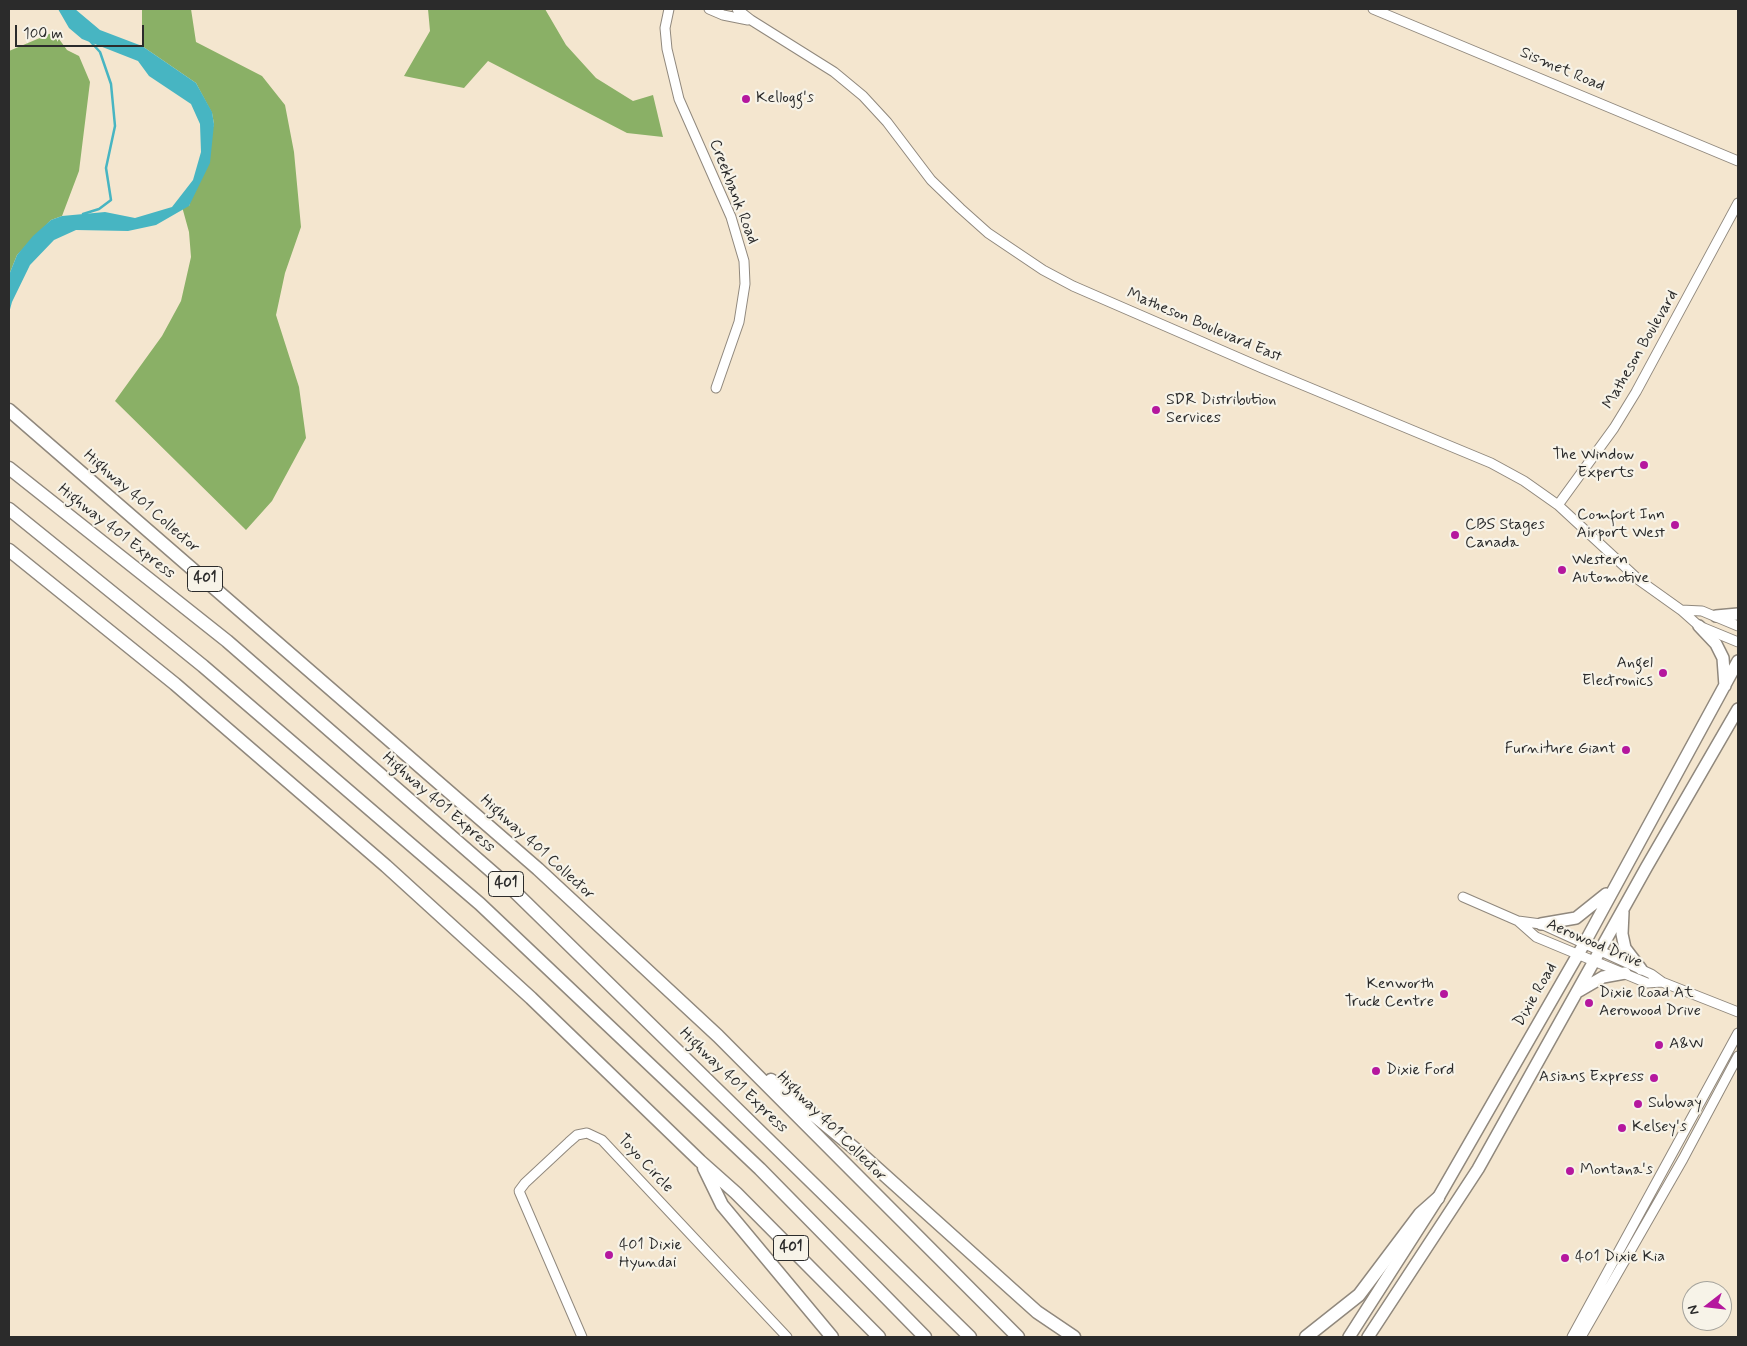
<!DOCTYPE html>
<style>
body{margin:0}
#map{position:relative;width:1747px;height:1346px;overflow:hidden;background:#f4e6cf;font-family:Mynerve,sans-serif}
canvas{display:block}
.frame{position:absolute;inset:0;border:10px solid #2b2b2b;pointer-events:none}
.north{position:absolute;left:1682px;top:1281px;width:50px;height:50px;box-sizing:border-box;background:#f7f3e8;border:1px solid #a5a39c;border-radius:50%;rotate:254deg;font-size:14px;font-weight:700;line-height:20px;text-align:center;color:#2b2b2b}
.north::after{content:'';display:block;margin:auto;width:18px;height:22px;background:#b5179e;clip-path:polygon(50% 0,100% 100%,50% 72%,0 100%)}
.scale{position:absolute;left:15px;top:25px;width:129px;height:22px;box-sizing:border-box;border:2px solid #2b2b2b;border-top:0;padding-left:6px;font-size:15px;line-height:18px;white-space:nowrap;color:#2b2b2b;-webkit-text-stroke:4px #f7f3e8;paint-order:stroke}
</style>
<div id="map">
<canvas width="1747" height="1346"></canvas>
<div class="frame"></div>
<div class="north">N</div>
<div class="scale">100 m</div>
</div>
<script>
const ctx = document.querySelector('canvas').getContext('2d');
ctx.lineJoin = 'round';
function fillPath(path, color) {
  ctx.fillStyle = color;
  ctx.fill(path, 'evenodd');
}
function poly(rows) {
  const path = new Path2D();
  for (const r of rows) {
    path.moveTo(r[0], r[1]);
    for (let i = 2; i < r.length; i += 2) path.lineTo(r[i], r[i + 1]);
  }
  return path;
}
function stroke(path, color, width, dash) {
  ctx.strokeStyle = color;
  ctx.lineWidth = width;
  ctx.lineCap = dash ? 'butt' : 'round';
  ctx.setLineDash(dash || []);
  ctx.stroke(path);
}
function label(font, color, halo, rows, align = 'center') {
  ctx.font = font + ' Mynerve,sans-serif';
  ctx.lineWidth = 4.5;
  ctx.setLineDash([]);
  ctx.textBaseline = 'middle';
  ctx.strokeStyle = halo;
  ctx.fillStyle = color;
  for (const [text, x, y, turn = 0] of rows) {
    ctx.save();
    ctx.translate(x, y);
    ctx.rotate((+turn || 0) * Math.PI / 180);
    ctx.textAlign = isNaN(turn) ? turn : align;
    if (halo) ctx.strokeText(text, 0, 0);
    ctx.fillText(text, 0, 0);
    ctx.restore();
  }
}
fillPath(poly([
 [142,9,191,9,196,42,262,76,285,105,294,152,301,227,285,273,276,315,299,387,306,438,272,501,246,530,115,401,162,336,181,301,191,257,189,232,181,203,189,206,214,124,212,113,196,83,142,46],
 [428,9,545,9,566,45,596,78,633,101,653,95,663,137,627,133,488,61,464,88,404,76,430,31],
 [54,32,67,50,79,56,90,82,79,171,62,216,51,220,17,255,9,275,9,51]
]), '#8ab066');
fillPath(poly([
 [58,9,75,9,100,30,142,46,196,83,212,112,214,124,210,163,189,206,156,225,128,231,76,230,54,240,30,265,12,302,9,313,9,275,17,255,33,236,51,220,62,216,105,212,135,218,172,207,193,180,201,152,200,124,191,104,149,76,138,61,82,39,69,28]
]), '#47b5c2');
stroke(poly([
 [83,214,99,209,111,200,106,168,115,126,111,84,100,52,90,41]
]), '#47b5c2', 2.5);
const minor = poly([
 [669,9,665,28,667,49,679,99,731,217,744,261,745,284,739,322,716,388],
 [709,9,723,15,748,20],
 [737,9,751,20,834,72,863,96,887,122,931,180,960,208,988,233,1043,270,1073,286,1262,368,1491,463,1524,481,1558,505,1639,580,1681,610,1699,626,1738,642],
 [1373,9,1738,161],
 [1558,505,1614,428,1636,392,1738,203],
 [1681,610,1702,611,1738,626],
 [1463,897,1518,921,1541,924,1651,974,1662,982,1738,1012],
 [1519,922,1536,937,1647,983,1662,982],
 [582,1337,519,1191,525,1183,569,1142,577,1135,587,1133,602,1140,787,1337],
 [1572,1337,1738,1033],
 [1581,1337,1683,1159,1738,1056]
]);
const major = poly([
 [1716,616,1738,614],
 [1699,626,1716,644,1723,658,1725,686],
 [1623,912,1622,934,1625,948,1641,969],
 [1541,924,1576,918,1606,894],
 [1579,991,1603,977,1625,973],
 [1349,1337,1438,1198,1584,944,1738,661],
 [1368,1337,1478,1169,1646,868,1738,709]
]);
const highway = poly([
 [9,410,538,869,718,1036,1018,1337],
 [9,468,227,641,514,891,970,1337],
 [9,509,203,666,480,904,760,1169,925,1337],
 [9,550,175,684,386,866,531,998,700,1161,736,1193,879,1337],
 [771,1080,860,1153,1037,1312,1074,1337],
 [704,1168,722,1205,832,1337],
 [1306,1337,1359,1295,1420,1214,1438,1198]
]);
stroke(minor, '#90887d', 11);
stroke(major, '#90887d', 14);
stroke(highway, '#90887d', 15);
stroke(minor, '#fff', 9);
stroke(major, '#fff', 11);
stroke(highway, '#fff', 12);
for (const [x, y, r, color] of [
 [746,99,5,"#b5179e"],
 [1156,410,5,"#b5179e"],
 [1644,465,5,"#b5179e"],
 [1675,525,5,"#b5179e"],
 [1455,535,5,"#b5179e"],
 [1562,570,5,"#b5179e"],
 [1663,673,5,"#b5179e"],
 [1626,750,5,"#b5179e"],
 [1444,994,5,"#b5179e"],
 [1589,1003,5,"#b5179e"],
 [1659,1045,5,"#b5179e"],
 [1376,1071,5,"#b5179e"],
 [1654,1078,5,"#b5179e"],
 [1638,1104,5,"#b5179e"],
 [1622,1128,5,"#b5179e"],
 [1570,1171,5,"#b5179e"],
 [609,1255,5,"#b5179e"],
 [1565,1258,5,"#b5179e"]
]) {
  const dot = new Path2D();
  dot.arc(x, y, r, 0, 2 * Math.PI);
  ctx.fillStyle = color;
  ctx.fill(dot);
  stroke(dot, '#f7f3e8', 2);
}
for (const [x, y, w] of [
 [205,579,35],
 [506,884,35],
 [791,1248,35]
]) {
  const box = new Path2D();
  box.roundRect(x - w / 2, y - 12.5, w, 25, 4);
  ctx.fillStyle = '#f7f3e8';
  ctx.fill(box);
  stroke(box, '#2b2b2b', 1);
}
label('bold 15px', '#2b2b2b', null, [
 ["401",205,579],
 ["401",506,884],
 ["401",791,1248]
]);
label('16px', '#2b2b2b', '#f7f3e8', [
 ["Sismet Road",1562,70,23],
 ["Creekbank Road",733,192,69],
 ["Matheson Boulevard East",1204,326,23],
 ["Matheson Boulevard",1641,350,-60],
 ["Highway 401 Collector",141,502,41],
 ["Highway 401 Express",116,532,38],
 ["Highway 401 Express",438,803,41],
 ["Highway 401 Collector",537,848,42],
 ["Aerowood Drive",1594,944,23],
 ["Dixie Road",1536,995,-60],
 ["Highway 401 Express",733,1081,44],
 ["Highway 401 Collector",831,1127,45],
 ["Toyo Circle",645,1164,47]
]);
label('16px', '#2b2b2b', '#f7f3e8', [
 ["Kellogg's",756,99],
 ["SDR Distribution",1166,401],
 ["Services",1166,419],
 ["The Window",1634,456,"right"],
 ["Experts",1634,474,"right"],
 ["Comfort Inn",1665,516,"right"],
 ["Airport West",1665,534,"right"],
 ["CBS Stages",1465,526],
 ["Canada",1465,544],
 ["Western",1572,561],
 ["Automotive",1572,579],
 ["Angel",1653,664,"right"],
 ["Electronics",1653,682,"right"],
 ["Furniture Giant",1616,750,"right"],
 ["Kenworth",1434,985,"right"],
 ["Truck Centre",1434,1003,"right"],
 ["Dixie Road At",1599,994],
 ["Aerowood Drive",1599,1012],
 ["A&W",1669,1045],
 ["Dixie Ford",1386,1071],
 ["Asians Express",1644,1078,"right"],
 ["Subway",1648,1104],
 ["Kelsey's",1632,1128],
 ["Montana's",1580,1171],
 ["401 Dixie",619,1246],
 ["Hyundai",619,1264],
 ["401 Dixie Kia",1575,1258]
], 'left');
</script>
